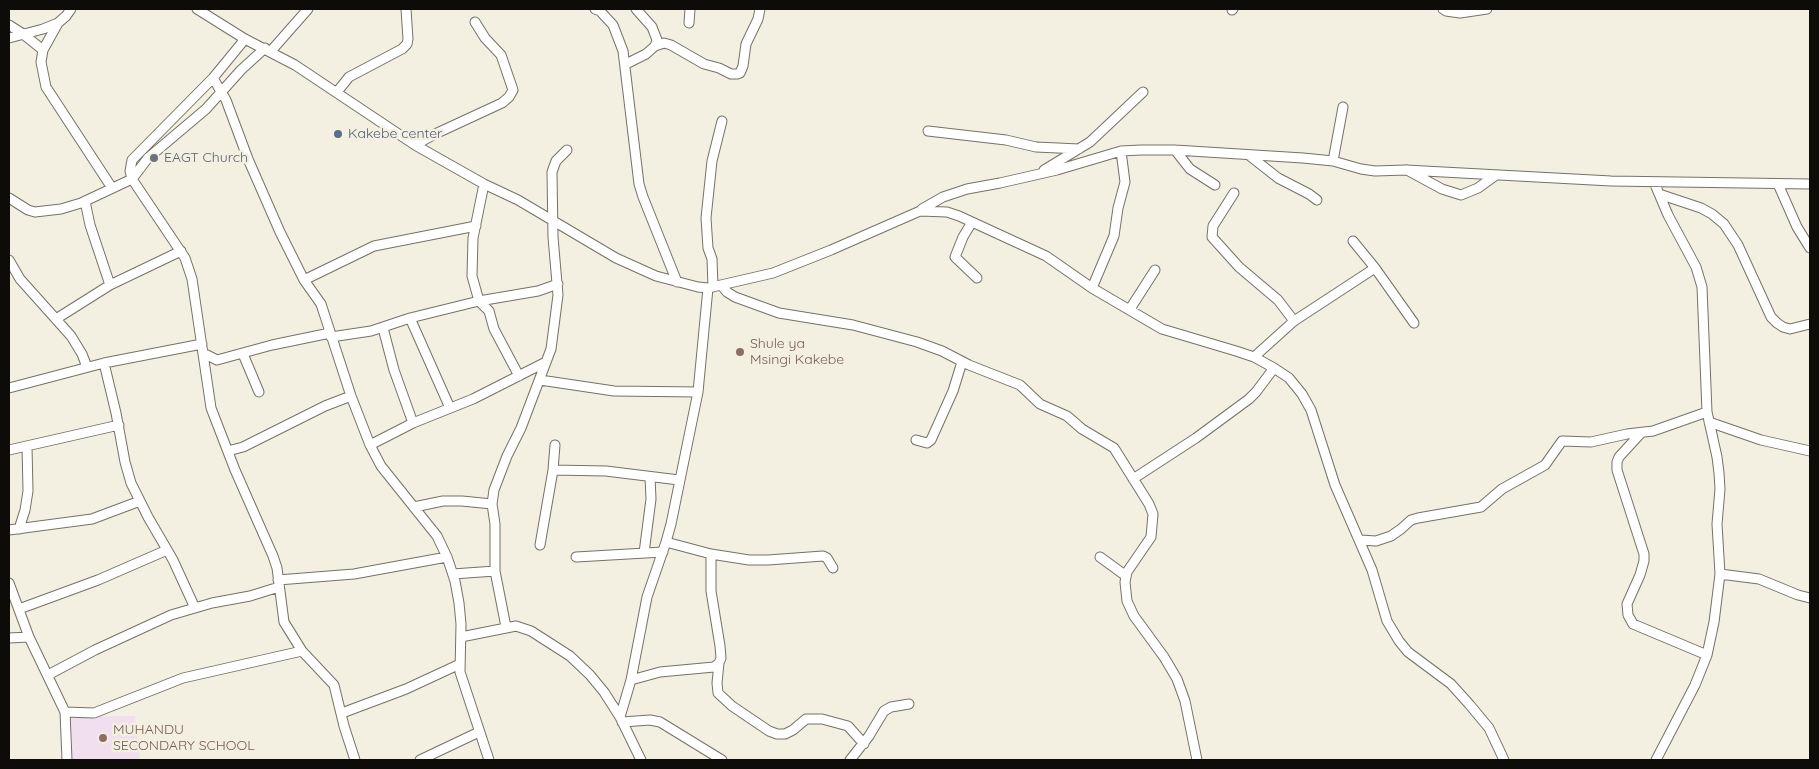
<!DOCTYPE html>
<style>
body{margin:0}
#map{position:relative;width:1819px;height:769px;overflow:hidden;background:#f3efe1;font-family:Quicksand,sans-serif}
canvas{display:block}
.frame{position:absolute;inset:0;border:10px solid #0d0c08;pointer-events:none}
</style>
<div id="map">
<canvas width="1819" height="769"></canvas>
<div class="frame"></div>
</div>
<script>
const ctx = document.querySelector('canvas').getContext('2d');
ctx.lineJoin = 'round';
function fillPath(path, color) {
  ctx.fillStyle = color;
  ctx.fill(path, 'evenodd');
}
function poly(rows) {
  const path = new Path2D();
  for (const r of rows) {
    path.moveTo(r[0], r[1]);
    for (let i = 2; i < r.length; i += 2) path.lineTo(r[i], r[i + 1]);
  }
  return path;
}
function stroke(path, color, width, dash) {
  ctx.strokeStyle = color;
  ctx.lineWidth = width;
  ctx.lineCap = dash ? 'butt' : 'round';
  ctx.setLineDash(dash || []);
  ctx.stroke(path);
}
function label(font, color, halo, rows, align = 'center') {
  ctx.font = font + ' Quicksand,sans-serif';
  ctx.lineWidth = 5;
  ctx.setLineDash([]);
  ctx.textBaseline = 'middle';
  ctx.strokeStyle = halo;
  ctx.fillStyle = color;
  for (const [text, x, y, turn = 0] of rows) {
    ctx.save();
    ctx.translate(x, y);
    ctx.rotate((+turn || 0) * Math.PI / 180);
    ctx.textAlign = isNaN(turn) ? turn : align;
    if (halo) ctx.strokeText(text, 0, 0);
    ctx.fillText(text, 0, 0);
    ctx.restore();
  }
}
fillPath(poly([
 [68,716,135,716,140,760,68,760]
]), '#f1deef');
const minor = poly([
 [197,9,245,39,295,65,415,145,484,184,518,200,616,258,656,276,698,287,708,288,773,273,831,250,920,211,947,212,959,216,1046,256,1092,288,1162,329,1236,351,1254,357,1274,368,1289,378,1302,394,1311,410,1335,485,1372,570,1387,621,1399,641,1408,652,1451,684,1469,704,1489,728,1504,760],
 [595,9,600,11,613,25,623,51,639,184,643,197,677,282],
 [1443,9,1446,11,1460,13,1487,9],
 [1232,10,1233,9],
 [58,23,43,50,41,62,46,87,112,188],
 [689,23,690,9],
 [9,25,23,34,43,50],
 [9,38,43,29,58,23,66,16,71,9],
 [245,39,213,78,132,160,130,171,132,179,185,258,192,279,211,408,235,470,273,556,277,568,284,622,302,651,334,685,344,726,355,760],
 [655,46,664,43,671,45,704,64,719,68,731,74,737,74,740,73,743,66,746,44,758,19,760,9],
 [271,51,308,9],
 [626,64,646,54,655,46,657,40,652,27,636,9],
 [213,78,226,100,248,159,280,232,304,280,321,304,351,396,370,445,381,466,437,536,447,557,455,581,459,603,461,624,460,672,489,760],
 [337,92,349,77,402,49,407,44,408,39,406,9],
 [928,131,1006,140,1036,147,1079,149],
 [415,145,435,134,502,103,509,97,513,90,501,55,485,38,475,22],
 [1175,150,1190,169,1215,185],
 [1250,156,1278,178,1309,194,1317,200],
 [1333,161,1343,107],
 [1044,170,1090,142,1143,92],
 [1407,170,1442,189,1461,195,1478,188,1496,175],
 [1654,182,1668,215,1696,267,1702,287,1707,412,1717,457,1719,473,1720,489,1717,524,1720,574,1714,622,1707,655,1695,685,1656,760],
 [484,184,473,238,472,276,479,301,489,311,494,329,519,376],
 [1778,184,1797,227,1810,248],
 [1234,193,1213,226,1212,237,1239,267,1278,300,1294,321],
 [1659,194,1701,208,1712,214,1724,224,1738,245,1771,317,1777,323,1783,327,1790,329,1810,324],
 [9,198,28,210,35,212,61,209,81,203,132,179,148,158,206,109,241,70,265,48],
 [85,201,90,225,110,285],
 [922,209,943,197,967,189,1000,183,1057,170,1121,151,1141,150,1175,150,1303,158,1333,161,1361,169,1375,171,1406,170,1611,181,1810,184],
 [972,222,963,237,955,257,977,278],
 [1353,241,1375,268,1414,323],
 [9,260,20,279,71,336,82,354,87,367],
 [304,280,374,246,476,226],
 [721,285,727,292,735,297,779,313,853,325,917,342,942,351,969,365,1020,385,1040,404,1067,416,1082,429,1114,448,1149,504,1153,514,1151,537,1127,572,1125,582,1127,601,1134,616,1164,657,1177,679,1185,701,1197,760],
 [713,287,712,259,708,248,706,218,712,161,722,121],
 [1092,288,1114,236,1118,208,1125,182,1121,151],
 [1130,309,1155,270],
 [410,318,450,408],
 [56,319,110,285,181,251],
 [383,328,394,370,413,423],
 [331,337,371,331,410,318,479,301,538,291,558,284],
 [203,353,217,360,272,345,330,333],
 [243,354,259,392],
 [1254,357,1294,321,1375,268],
 [104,363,116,413,125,462,131,483,148,517,173,560,195,608],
 [540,380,614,391,698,392],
 [9,388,104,363,202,344],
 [1709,422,1761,440,1810,451],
 [1641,433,1619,457,1617,462,1617,470,1644,554,1644,561,1640,575,1627,604,1628,615,1633,624,1707,655],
 [916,440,927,443,931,440,953,391,962,362],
 [370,445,413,423,473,399,546,362],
 [9,450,119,425],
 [228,451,243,447,325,406,351,396],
 [553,470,606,471,679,480],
 [1133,479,1196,438,1249,399,1256,392,1274,368],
 [414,507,443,501,462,501,492,504],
 [19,529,25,510,28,491,27,446],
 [9,530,92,519,140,501],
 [1360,540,1376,541,1391,536,1401,529,1411,520,1418,518,1481,507,1502,489,1545,465,1562,441,1591,442,1627,434,1653,431,1707,412],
 [666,542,711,554,749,560,768,560,823,556,827,558,833,568],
 [540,545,553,470,555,445],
 [644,553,651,499,650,477],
 [576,557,663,552],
 [1100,557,1126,576],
 [453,574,495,571],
 [1720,574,1759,579,1798,595,1810,598],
 [278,580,354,574,447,557],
 [9,583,29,637,65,712,67,760],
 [19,609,98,580,167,550],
 [506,627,495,571,495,524,492,504,494,490,507,456,521,428,551,349,558,295,553,237,552,172,556,161,567,150],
 [461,637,516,626,531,631,570,656,590,675,604,692,620,717],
 [9,638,29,637],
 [719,663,717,683,718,693,732,706,769,731,777,734,785,734,793,730,806,719,822,719,848,726,864,744],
 [48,675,95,650,171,615,212,603,250,596,279,587],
 [631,680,660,672,714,667,719,663,721,658,720,646,711,591,711,554],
 [65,712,94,713,183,678,302,651],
 [342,713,406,689,460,664],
 [622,722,650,720,660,722,722,760],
 [420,760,479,732],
 [641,760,620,717,631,680,647,597,666,542,671,524,698,392,708,288],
 [850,760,869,736,884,711,891,707,909,704]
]);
stroke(minor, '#757266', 11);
stroke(minor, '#fff', 9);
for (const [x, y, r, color] of [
 [338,134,5,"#5c6f8a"],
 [154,158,5,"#6b7280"],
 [740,352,5,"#8d6e63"],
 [103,738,5,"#8d6e63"]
]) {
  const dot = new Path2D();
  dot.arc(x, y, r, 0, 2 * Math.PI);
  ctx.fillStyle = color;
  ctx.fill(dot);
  stroke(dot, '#f3efe1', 2);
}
label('14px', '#4e5e75', '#f3efe1', [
 ["Kakebe center",348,134]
], 'left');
label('14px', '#5b616d', '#f3efe1', [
 ["EAGT Church",164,158]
], 'left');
label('14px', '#785e54', '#f3efe1', [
 ["Shule ya",750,344],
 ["Msingi Kakebe",750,360],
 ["MUHANDU",113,730],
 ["SECONDARY SCHOOL",113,746]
], 'left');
</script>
